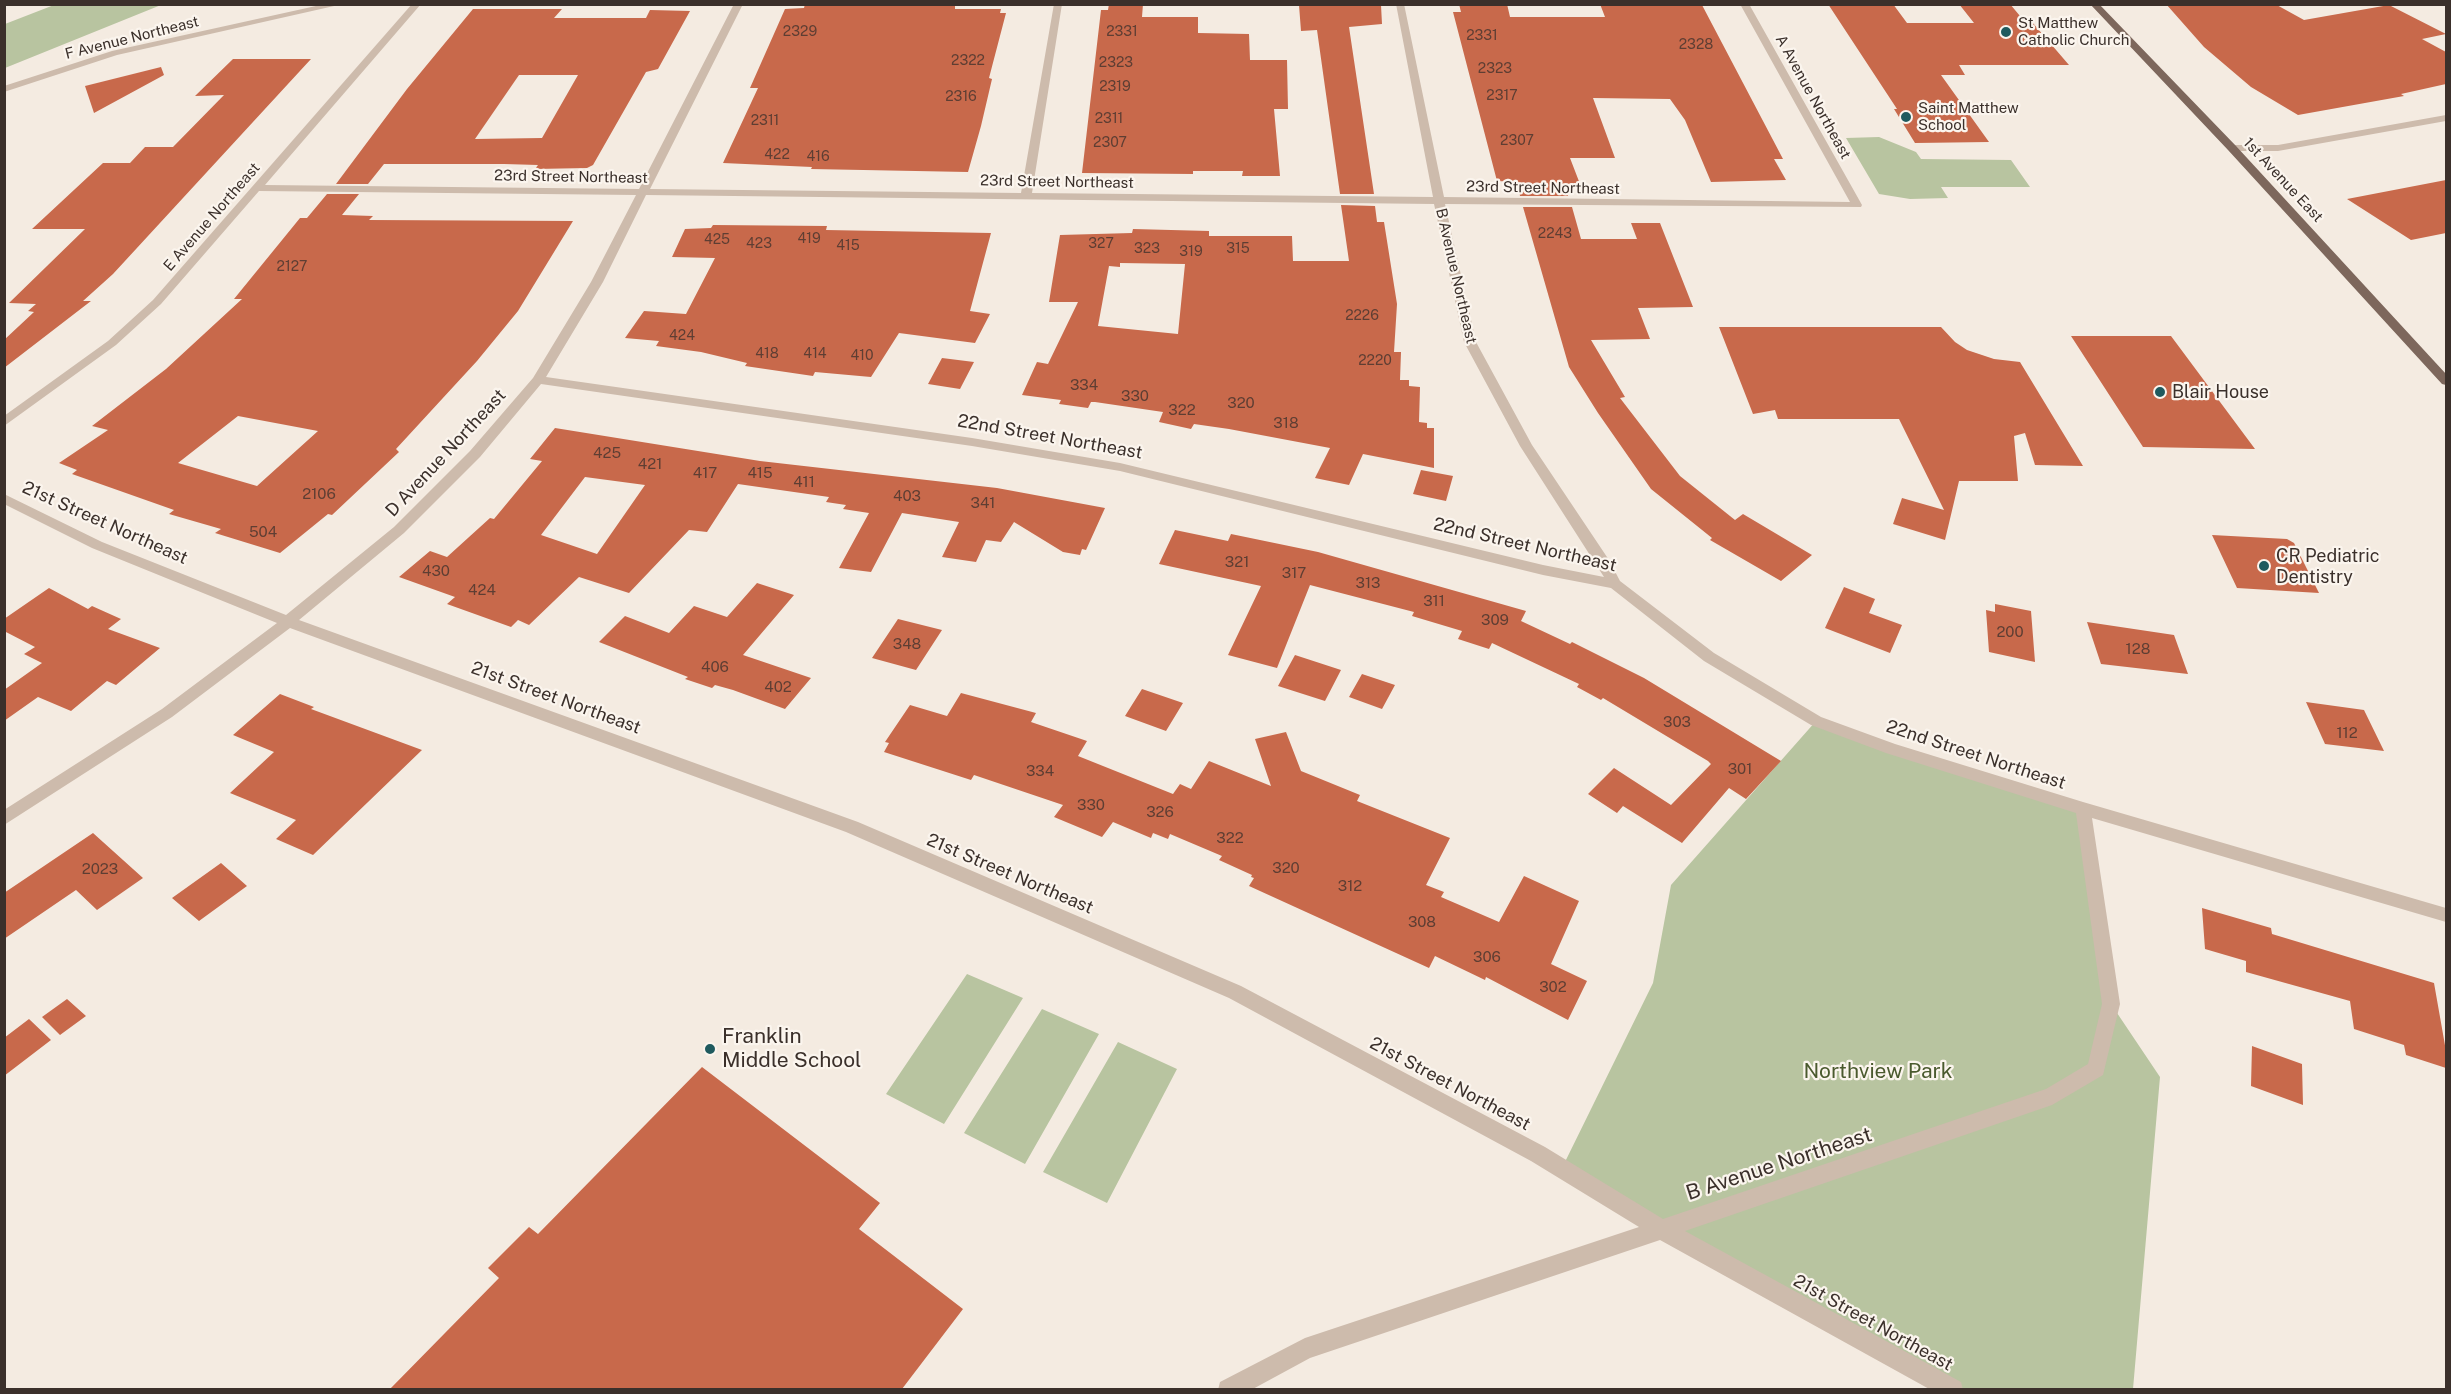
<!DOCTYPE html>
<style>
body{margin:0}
#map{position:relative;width:2451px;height:1394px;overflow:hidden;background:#f4ebe1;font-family:"Public Sans",sans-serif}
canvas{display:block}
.frame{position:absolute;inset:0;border:6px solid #3b302b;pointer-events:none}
</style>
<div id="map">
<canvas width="2451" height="1394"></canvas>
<div class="frame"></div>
</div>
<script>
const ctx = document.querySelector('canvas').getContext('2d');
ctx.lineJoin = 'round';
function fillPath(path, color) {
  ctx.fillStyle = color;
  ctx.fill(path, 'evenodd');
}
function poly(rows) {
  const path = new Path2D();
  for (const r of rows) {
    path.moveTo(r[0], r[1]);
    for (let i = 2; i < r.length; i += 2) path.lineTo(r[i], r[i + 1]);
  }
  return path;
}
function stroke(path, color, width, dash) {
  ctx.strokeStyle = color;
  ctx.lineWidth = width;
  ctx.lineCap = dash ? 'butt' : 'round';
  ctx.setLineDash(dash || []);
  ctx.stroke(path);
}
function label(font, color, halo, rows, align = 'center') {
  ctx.font = font + ' "Public Sans",sans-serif';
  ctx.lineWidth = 4.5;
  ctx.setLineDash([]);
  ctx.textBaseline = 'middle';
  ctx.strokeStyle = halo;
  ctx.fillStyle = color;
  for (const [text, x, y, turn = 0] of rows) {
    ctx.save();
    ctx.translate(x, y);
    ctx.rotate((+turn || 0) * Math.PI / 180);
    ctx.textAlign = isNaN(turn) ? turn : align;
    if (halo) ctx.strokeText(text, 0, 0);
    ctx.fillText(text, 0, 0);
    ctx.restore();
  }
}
fillPath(poly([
 [54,5,54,4,161,5,5,68,5,24],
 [1879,137,1916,152,1921,159,2011,160,2030,187,1941,187,1948,198,1910,199,1879,194,1846,138],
 [1816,721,2083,809,2111,1004,2160,1077,2133,1389,1953,1389,1562,1168,1653,983,1671,885],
 [967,974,1023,998,944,1124,886,1094],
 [1042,1009,1099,1034,1025,1164,964,1133],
 [1118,1042,1177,1069,1107,1203,1043,1172]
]), '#b8c4a0');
fillPath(poly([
 [805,4,955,4,955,9,1001,9,1000,13,1006,13,989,78,992,79,981,126,968,172,811,169,812,167,723,163,758,88,750,88,785,9,804,8],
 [1109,4,1143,4,1142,17,1198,17,1198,33,1249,34,1250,60,1287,60,1288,109,1274,109,1280,176,1242,176,1243,171,1193,171,1193,174,1082,173,1101,10,1108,10],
 [1459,4,1507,4,1510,17,1605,17,1600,4,1702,5,1783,159,1774,159,1786,180,1711,182,1685,120,1670,99,1593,98,1615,158,1570,158,1580,184,1565,184,1568,196,1520,196,1517,182,1497,181,1453,12,1461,12],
 [1828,4,1893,4,1907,23,1974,23,1959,4,2010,4,2025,22,2032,22,2069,65,1959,65,1965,75,1941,75,1989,142,1915,143,1894,109,1897,109],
 [2166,4,2275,4,2304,20,2389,5,2446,34,2422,39,2446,52,2446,84,2401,94,2404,96,2298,115,2251,87,2204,47],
 [1299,5,1381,5,1382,24,1349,27,1374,194,1340,194,1317,30,1301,31],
 [473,9,562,9,554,18,646,18,650,10,690,11,658,69,646,72,593,165,587,168,535,169,538,165,504,164,384,164,368,184,336,184,407,89],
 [519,75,578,75,542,138,475,139],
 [233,59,311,59,113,274,83,301,91,301,4,368,4,340,34,312,28,311,36,304,9,303,85,229,32,229,103,163,130,163,145,147,173,147,224,95,195,96],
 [161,67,164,75,94,113,85,86],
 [2446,180,2446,233,2411,240,2347,199],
 [327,194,359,194,342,215,373,216,369,220,573,221,518,311,477,361,396,449,399,452,332,515,328,514,280,553,215,533,221,529,169,514,174,510,72,474,77,470,59,463,108,430,92,426,166,369,242,299,234,299,300,218,307,218],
 [238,416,318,431,257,486,178,463],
 [1341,205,1375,206,1377,222,1384,222,1397,304,1394,352,1401,352,1400,380,1409,380,1409,386,1420,387,1419,422,1427,423,1427,428,1434,428,1434,468,1363,454,1349,485,1315,478,1330,448,1229,429,1194,424,1191,429,1159,422,1163,412,1095,402,1091,402,1088,408,1059,404,1061,400,1022,395,1037,362,1048,364,1078,302,1049,302,1060,235,1132,233,1133,229,1209,231,1209,236,1292,236,1293,261,1349,261],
 [1120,263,1185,264,1178,334,1098,326,1109,266,1120,267],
 [1523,207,1572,207,1581,239,1637,239,1631,223,1660,223,1693,307,1638,308,1650,339,1591,340,1625,397,1620,398,1680,476,1735,520,1743,514,1812,555,1781,581,1710,540,1712,538,1651,489,1598,413,1569,367],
 [713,225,827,226,826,230,991,233,970,311,990,314,975,343,899,333,871,377,815,372,813,376,745,366,747,363,701,352,656,346,659,341,625,338,644,311,686,314,715,258,672,257,685,229,711,228],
 [1719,327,1941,327,1955,342,1967,350,1994,359,2020,362,2083,466,2035,465,2025,433,2014,436,2018,481,1959,481,1945,540,1893,524,1902,498,1944,510,1899,419,1778,419,1775,410,1753,414],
 [2071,336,2171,336,2255,449,2143,447],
 [942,358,974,362,960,389,928,384],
 [555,428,760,461,997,488,1105,508,1086,550,1082,549,1080,555,1063,552,1014,522,1001,542,986,540,976,562,942,557,959,522,902,513,871,572,839,568,869,513,843,509,846,505,826,502,829,497,738,484,707,532,689,530,629,593,579,577,529,625,518,620,511,627,447,604,455,597,399,577,430,551,447,557,490,518,494,519,542,461,530,459],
 [585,477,645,485,597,554,541,535],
 [1421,470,1453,476,1446,501,1413,494],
 [1175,530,1228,541,1231,534,1318,552,1526,611,1521,621,1570,644,1572,642,1644,678,1781,761,1746,799,1729,788,1682,843,1623,806,1617,813,1588,794,1614,768,1671,805,1711,764,1708,761,1603,698,1601,700,1577,687,1579,684,1492,643,1489,649,1458,639,1462,631,1412,616,1414,612,1310,585,1277,668,1228,655,1261,586,1159,564],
 [2212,535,2287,539,2294,543,2319,593,2237,588],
 [757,583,794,595,743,655,811,678,785,709,733,690,715,685,712,688,685,679,688,677,599,642,625,616,669,633,694,606,727,617],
 [1844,587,1875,599,1869,613,1902,625,1890,653,1825,628],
 [49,588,88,609,92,606,121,619,108,629,160,648,116,685,107,681,71,711,38,697,4,721,4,690,42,663,24,654,35,647,4,631,4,619],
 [1995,604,2031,611,2035,662,1989,652,1986,610,1995,612],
 [898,619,942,630,916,670,872,658],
 [2087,622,2174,635,2188,674,2101,664],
 [1295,655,1341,670,1325,701,1278,686],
 [1362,674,1395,685,1382,709,1349,697],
 [1142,689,1183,703,1166,731,1125,716],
 [961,693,1036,713,1031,722,1087,741,1078,756,1173,794,1180,784,1191,789,1209,761,1271,786,1255,739,1286,732,1301,771,1360,795,1357,801,1450,838,1426,885,1444,892,1441,897,1499,922,1524,876,1579,901,1551,964,1587,981,1568,1020,1486,977,1485,980,1435,956,1429,968,1249,886,1254,878,1251,877,1252,875,1219,860,1222,856,1170,834,1168,839,1153,833,1151,838,1113,822,1102,837,1054,817,1063,805,974,775,971,780,884,752,889,743,885,742,910,705,947,716],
 [280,694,314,707,311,709,422,750,313,855,276,839,296,820,230,793,274,752,233,735],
 [2306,702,2364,710,2384,751,2325,744],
 [93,833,143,878,97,910,76,890,4,939,4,893],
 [221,863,247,886,199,921,172,898],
 [2202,908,2271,928,2272,934,2434,983,2446,1051,2446,1068,2406,1055,2404,1045,2354,1029,2350,1001,2246,972,2246,961,2205,949],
 [67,999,86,1016,60,1035,42,1017],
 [29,1019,51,1040,4,1076,4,1038],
 [2252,1046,2302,1064,2303,1105,2251,1086],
 [702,1067,880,1203,859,1229,963,1309,902,1389,390,1389,499,1278,488,1268,529,1227,538,1234]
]), '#c8694b');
fillPath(poly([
 [325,4,343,4,117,55,4,92,4,86,112,51,325,4],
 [412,4,421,4,265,185,639,189,734,4,743,4,650,189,1021,193,1054,4,1062,4,1032,193,1433,197,1396,4,1404,4,1444,197,1850,202,1740,4,1749,4,1862,205,1861,207,1445,204,1476,342,1532,445,1609,560,1620,581,1714,653,1821,717,1895,744,2083,802,2446,908,2446,922,2092,818,2120,1004,2103,1075,2052,1105,1685,1231,1961,1382,1963,1390,1931,1390,1660,1240,1310,1358,1251,1390,1218,1390,1220,1382,1305,1338,1639,1227,1531,1161,1229,998,846,832,290,628,172,717,4,825,4,810,162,709,277,623,92,548,4,504,4,494,102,542,286,615,394,527,470,451,533,378,591,282,636,195,259,191,161,304,116,345,4,426,4,416,108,341,153,300,412,4],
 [646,195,1434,204,1464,342,1520,446,1604,577,1543,565,1120,463,972,438,546,377,603,282,646,195],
 [541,384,972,446,1120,471,1543,575,1611,588,1704,661,1811,725,1886,753,2076,813,2102,1004,2088,1064,2046,1089,1663,1219,1545,1147,1241,986,858,822,299,620,404,533,480,457,541,384],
 [2446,115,2446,121,2278,151,2232,151,2227,148,2232,145,2278,145,2446,115]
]), '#cdbbac');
fillPath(poly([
 [2090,4,2099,4,2236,146,2446,374,2446,385,2442,384,2228,150,2090,4]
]), '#7d675c');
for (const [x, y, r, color] of [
 [2006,32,6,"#1f5a5e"],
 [1906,117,6,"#1f5a5e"],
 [2160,392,6,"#1f5a5e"],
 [2264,566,6,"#1f5a5e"],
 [710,1049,6,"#1f5a5e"]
]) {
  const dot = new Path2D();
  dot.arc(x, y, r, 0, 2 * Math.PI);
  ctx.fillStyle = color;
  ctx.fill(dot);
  stroke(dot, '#fbf5ee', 2);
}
label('14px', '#5e3e33', null, [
 ["2329",800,32],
 ["2331",1122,32],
 ["2331",1482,36],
 ["2328",1696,45],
 ["2322",968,61],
 ["2323",1116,63],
 ["2323",1495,69],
 ["2319",1115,87],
 ["2317",1502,96],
 ["2316",961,97],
 ["2311",1109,119],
 ["2311",765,121],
 ["2307",1517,141],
 ["2307",1110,143],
 ["422",777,155],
 ["416",818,157],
 ["2243",1555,234],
 ["419",809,239],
 ["425",717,240],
 ["423",759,244],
 ["327",1101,244],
 ["415",848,246],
 ["323",1147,249],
 ["315",1238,249],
 ["319",1191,252],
 ["2127",292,267],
 ["2226",1362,316],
 ["424",682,336],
 ["418",767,354],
 ["414",815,354],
 ["410",862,356],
 ["2220",1375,361]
]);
label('15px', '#3b302b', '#fbf5ee', [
 ["St Matthew",2018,23],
 ["Catholic Church",2018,40],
 ["Saint Matthew",1918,108],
 ["School",1918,125]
], 'left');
label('15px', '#3b302b', '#fbf5ee', [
 ["F Avenue Northeast",132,38,-14],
 ["A Avenue Northeast",1813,97,61],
 ["23rd Street Northeast",571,177,1],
 ["1st Avenue East",2283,180,47],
 ["23rd Street Northeast",1057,182,1],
 ["23rd Street Northeast",1543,188,1],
 ["E Avenue Northeast",212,217,-49],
 ["B Avenue Northeast",1456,276,77]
]);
label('15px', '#5e3e33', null, [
 ["334",1084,385],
 ["330",1135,396],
 ["320",1241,403],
 ["322",1182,410],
 ["318",1286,423],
 ["425",607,453],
 ["421",650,464],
 ["417",705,473],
 ["415",760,473],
 ["411",804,482],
 ["2106",319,494],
 ["403",907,496],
 ["341",983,503],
 ["504",263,532],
 ["321",1237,562],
 ["430",436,571],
 ["317",1294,573],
 ["313",1368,583],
 ["424",482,590],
 ["311",1434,601],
 ["309",1495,620],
 ["200",2010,632],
 ["348",907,644],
 ["128",2138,649],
 ["406",715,667],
 ["402",778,687],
 ["303",1677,722],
 ["112",2347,733],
 ["301",1740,769],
 ["334",1040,771],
 ["330",1091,805],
 ["326",1160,812],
 ["322",1230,838],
 ["320",1286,868],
 ["2023",100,869],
 ["312",1350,886],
 ["308",1422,922],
 ["306",1487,957],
 ["302",1553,987]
]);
label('18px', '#3b302b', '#fbf5ee', [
 ["Blair House",2172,392],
 ["CR Pediatric",2276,556],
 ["Dentistry",2276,577]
], 'left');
label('18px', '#3b302b', '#fbf5ee', [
 ["22nd Street Northeast",1050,437,10],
 ["D Avenue Northeast",446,453,-47],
 ["21st Street Northeast",105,523,24],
 ["22nd Street Northeast",1525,545,13],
 ["21st Street Northeast",556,698,20],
 ["22nd Street Northeast",1976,755,18],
 ["21st Street Northeast",1010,874,23],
 ["21st Street Northeast",1450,1084,28],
 ["21st Street Northeast",1873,1323,29]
]);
label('21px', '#3b302b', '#fbf5ee', [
 ["Franklin",722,1037],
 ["Middle School",722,1061]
], 'left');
label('21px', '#4a5a2e', '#fbf5ee', [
 ["Northview Park",1878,1072]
]);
label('21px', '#3b302b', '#fbf5ee', [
 ["B Avenue Northeast",1779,1164,-18]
]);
</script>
